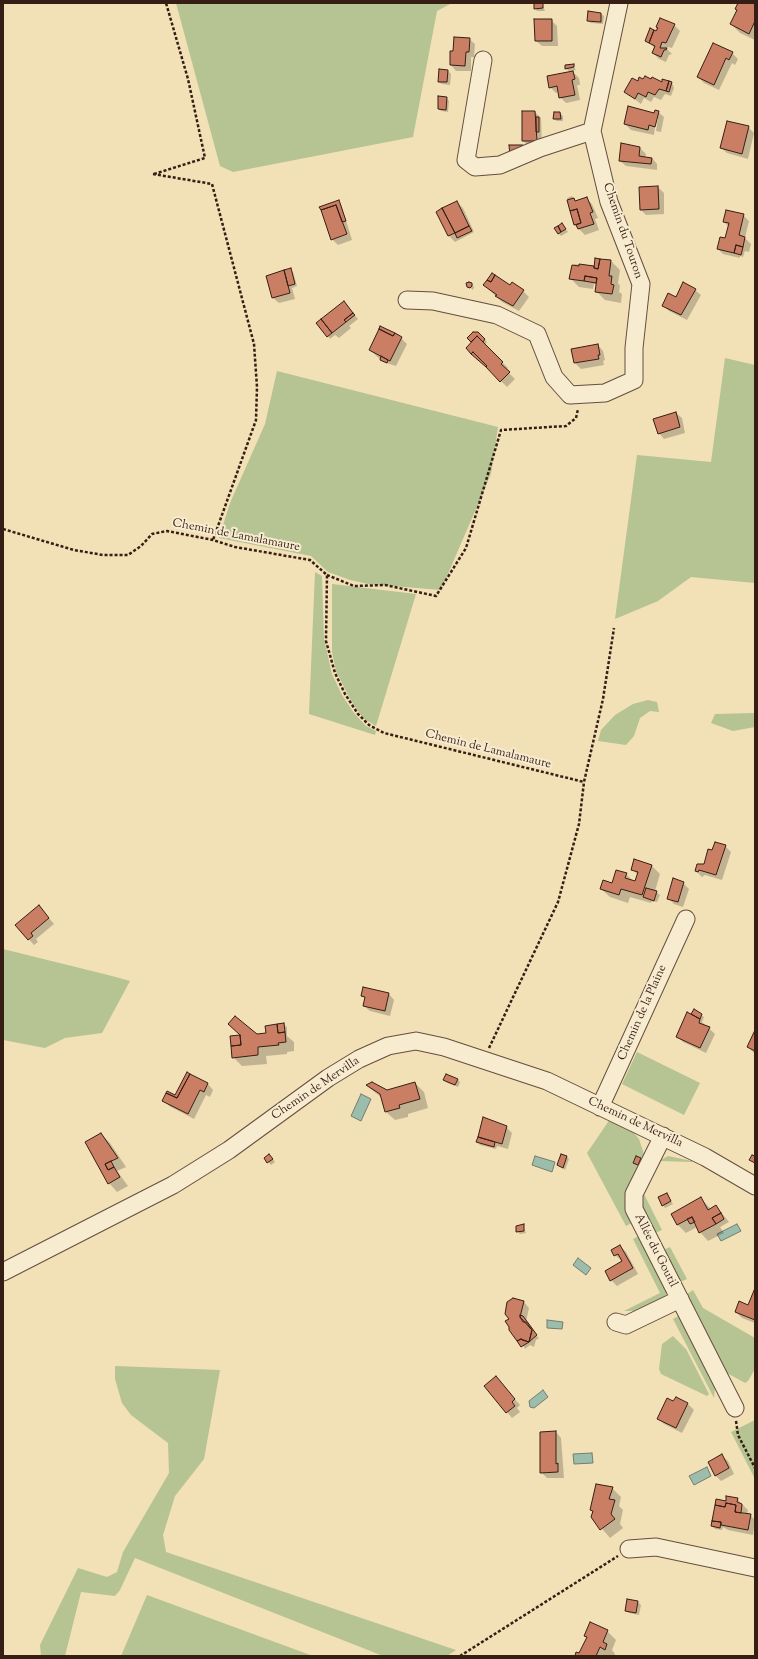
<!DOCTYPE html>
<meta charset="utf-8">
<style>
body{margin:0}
#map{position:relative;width:758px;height:1659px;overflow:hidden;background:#f2e0b7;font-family:"Sorts Mill Goudy",serif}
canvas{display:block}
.frame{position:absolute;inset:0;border:4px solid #361e15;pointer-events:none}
</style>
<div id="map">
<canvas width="758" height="1659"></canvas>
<div class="frame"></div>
</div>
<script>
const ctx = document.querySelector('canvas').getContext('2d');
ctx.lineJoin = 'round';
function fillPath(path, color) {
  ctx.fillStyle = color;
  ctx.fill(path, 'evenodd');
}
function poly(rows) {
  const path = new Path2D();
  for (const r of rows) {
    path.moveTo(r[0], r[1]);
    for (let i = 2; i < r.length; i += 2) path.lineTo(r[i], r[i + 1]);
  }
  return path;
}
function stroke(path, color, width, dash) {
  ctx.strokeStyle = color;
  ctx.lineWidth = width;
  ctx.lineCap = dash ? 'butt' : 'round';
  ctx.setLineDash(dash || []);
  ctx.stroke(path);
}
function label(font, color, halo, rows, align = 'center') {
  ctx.font = font + ' "Sorts Mill Goudy",serif';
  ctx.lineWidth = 4;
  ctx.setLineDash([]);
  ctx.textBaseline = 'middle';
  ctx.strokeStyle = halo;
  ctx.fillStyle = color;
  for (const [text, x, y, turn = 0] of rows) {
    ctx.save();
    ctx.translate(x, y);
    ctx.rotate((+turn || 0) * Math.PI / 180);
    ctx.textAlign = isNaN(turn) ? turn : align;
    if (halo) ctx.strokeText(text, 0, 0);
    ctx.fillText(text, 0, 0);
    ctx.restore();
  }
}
fillPath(poly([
 [176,3,452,3,437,11,413,137,233,172,220,166],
 [725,358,755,365,755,583,691,577,658,601,615,619,637,455,711,462],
 [277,371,498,427,491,474,441,590,368,584,350,580,328,572,311,556,219,538,230,503,265,424],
 [315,572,322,576,324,639,332,674,342,695,354,713,366,726,376,731,375,735,309,714],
 [332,584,416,594,376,726,363,718,350,699,336,671,332,652],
 [648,700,657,702,659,712,650,711,640,718,634,736,626,745,598,741,601,730,615,715,633,704],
 [755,713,755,727,733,731,711,723,715,714],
 [3,949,112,976,130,981,102,1033,65,1038,45,1048,3,1040],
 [637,1052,700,1083,684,1115,622,1084],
 [610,1119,634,1133,639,1139,644,1154,641,1158,636,1156,633,1162,638,1165,627,1188,625,1199,626,1209,632,1223,626,1226,587,1153],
 [668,1156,692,1161,692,1162,659,1161,644,1194,662,1230,653,1234,638,1207,655,1160,659,1161],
 [639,1236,667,1291,664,1301,645,1311,624,1311,660,1293,633,1239],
 [670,1247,687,1279,678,1283,661,1251],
 [693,1290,703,1308,755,1338,755,1369,748,1381,745,1383,727,1373,721,1366,684,1296],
 [680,1315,715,1386,714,1398,673,1319],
 [673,1336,686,1349,709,1394,707,1396,661,1374,659,1369,662,1344],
 [115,1366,220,1370,204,1459,175,1496,163,1535,166,1552,456,1650,447,1656,383,1656,135,1558,120,1590,115,1596,81,1592,65,1656,41,1656,40,1645,78,1568,107,1577,117,1572,123,1552,169,1473,168,1443,131,1415,122,1403,115,1379],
 [755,1420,755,1479,731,1432],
 [147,1595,313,1656,121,1656]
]), '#b6c392');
const water = poly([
 [361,1094,371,1099,361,1121,351,1116,361,1094],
 [535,1156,555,1162,552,1172,532,1165,535,1156],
 [737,1224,741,1231,721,1241,717,1234,737,1224],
 [578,1258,591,1268,586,1275,573,1265,578,1258],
 [547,1320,563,1322,562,1329,547,1328,547,1320],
 [543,1390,548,1397,534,1408,530,1407,529,1401,543,1390],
 [592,1453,593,1463,574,1464,573,1454,592,1453],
 [707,1467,711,1476,694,1485,689,1476,707,1467]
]);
fillPath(water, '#9cbdab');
stroke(water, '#737d6f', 1);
fillPath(poly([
 [739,3,755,3,755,40,740,33,731,24],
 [542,4,545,11,537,11,535,8],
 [601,14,604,16,603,24,591,23,588,21],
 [660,19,674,25,680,31,672,48,668,47,667,49,672,54,669,55,666,62,659,59,653,53,655,48,646,41,655,31],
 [551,20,557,26,558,46,542,46,536,41],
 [469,39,475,44,474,57,471,57,471,71,456,71,451,65,451,52,454,52],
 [732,53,738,59,735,65,732,63,719,90,704,83,698,77],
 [573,65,576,70,569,71,566,68],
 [440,70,448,71,451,74,450,85,442,84,439,82],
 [573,72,579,78,580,85,577,85,580,100,566,103,560,97,559,92,556,93,550,87],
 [663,80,672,83,674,88,671,96,665,94,661,100,654,97,651,102,644,98,641,104,625,92,638,82,662,83],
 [446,98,449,101,448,112,441,111,439,109],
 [535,112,541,118,542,146,529,146,523,141],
 [658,112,664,117,661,132,656,131,658,118,656,118,654,135,631,130,625,124,655,115],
 [560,113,563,116,563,121,557,121,554,119],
 [748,127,754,133,748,159,727,153,721,148],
 [622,144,640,148,646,154,645,158,652,158,657,164,657,170,626,166,620,161],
 [658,187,664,193,664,214,646,215,640,209],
 [572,196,576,202,586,198,592,204,598,218,595,219,599,230,585,235,575,225,567,198],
 [338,201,341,204,352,240,338,245,332,239],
 [457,202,463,208,474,232,455,242,449,236,437,212],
 [743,215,749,221,745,238,751,244,749,252,745,251,743,257,740,256,740,258,723,254,718,249,726,239,729,227,724,222],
 [562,224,568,232,561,236,558,233],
 [611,261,620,270,618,283,620,286,619,292,622,294,621,303,605,300,596,291,597,285,594,284,593,289,579,287,570,278,575,266,574,264,595,267],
 [290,270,293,272,297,286,292,288,295,299,279,303,273,298],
 [472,284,474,287,473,290,468,286],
 [484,285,510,286,523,291,529,297,519,311,502,302],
 [695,290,701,295,687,320,669,311,664,306],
 [349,308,358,319,349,326,351,328,339,338,335,335,330,339,328,336],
 [478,333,487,342,485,345,508,368,506,370,515,379,507,387,467,348,472,342,468,338],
 [401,338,407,344,396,366,383,362,370,350],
 [598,345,603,351,605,360,603,361,604,365,581,369,575,363],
 [676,413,682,418,685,433,664,439,659,433],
 [725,846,731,852,722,880,705,875,702,877,696,871,704,864,712,851],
 [651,865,660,874,655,891,660,895,657,902,652,901,651,903,630,897,628,903,610,897,601,889,613,884,626,874,635,883,638,875,632,869],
 [683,883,689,889,683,907,674,904,668,898],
 [44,912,54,924,36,939,38,942,34,945,16,925],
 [389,994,394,1000,390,1016,370,1011,364,1006,366,999,362,995],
 [694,1011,704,1017,702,1022,715,1034,706,1053,683,1042,677,1036],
 [284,1025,287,1027,287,1036,294,1042,294,1051,287,1052,287,1054,266,1056,267,1064,242,1066,233,1057,241,1036,267,1034],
 [755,1032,755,1054,748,1047],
 [446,1075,458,1080,460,1082,458,1087,447,1083,444,1080],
 [415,1083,424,1092,428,1108,408,1114,408,1117,395,1120,386,1112,382,1098,367,1086,386,1091],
 [208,1084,213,1090,210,1097,206,1095,194,1119,169,1106,164,1100],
 [484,1118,506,1127,512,1133,508,1149,497,1146,496,1149,480,1145,477,1142],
 [101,1134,110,1143,126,1167,117,1171,128,1186,117,1192,109,1183],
 [567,1157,569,1159,565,1170,561,1167],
 [272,1158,275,1162,271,1165,266,1159],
 [640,1159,643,1162,640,1167,634,1163],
 [667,1194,673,1204,665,1208,663,1205],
 [701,1199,711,1209,716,1206,729,1222,720,1227,724,1233,708,1241,700,1232,697,1227,686,1233,677,1224],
 [523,1225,526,1233,520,1234,517,1231],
 [620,1246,626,1252,638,1274,617,1286,611,1280,623,1262,615,1255],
 [755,1291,755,1323,742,1318,736,1312,749,1306],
 [524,1302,529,1308,526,1322,528,1324,524,1323,539,1338,536,1340,534,1347,530,1345,525,1349,510,1319],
 [496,1378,520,1405,517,1408,520,1412,512,1418,507,1412],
 [676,1398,688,1404,694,1410,682,1433,664,1424,658,1418],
 [556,1432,561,1438,564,1478,547,1478,541,1472],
 [722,1456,728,1461,734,1474,721,1481,715,1475],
 [612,1488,621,1497,619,1506,623,1510,620,1524,623,1528,610,1538,592,1517],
 [737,1499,748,1510,747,1515,750,1515,755,1520,753,1535,728,1530,723,1527,722,1530,715,1529,712,1526,726,1502],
 [628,1600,638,1602,641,1605,639,1615,629,1613,626,1611],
 [607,1631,616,1640,612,1650,615,1654,614,1656,576,1656,580,1655,587,1638,585,1636]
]), '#0003');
const building = poly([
 [534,3,543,3,543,8,534,9,534,3],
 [738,3,755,3,755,21,749,34,730,24,737,10,735,9,738,3],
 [588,11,601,13,601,22,587,21,588,11],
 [660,18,675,24,666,43,662,42,660,48,667,48,666,50,664,50,661,57,652,53,655,46,649,43,654,30,656,31,658,28,656,27,660,18],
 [534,19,552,19,552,41,535,41,534,19],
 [650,28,654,30,649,43,645,41,650,28],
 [454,37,470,38,469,52,466,52,465,66,450,65,450,51,453,51,454,37],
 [713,43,733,52,729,60,726,58,714,85,697,77,713,43],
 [574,64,574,67,565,69,565,65,574,64],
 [439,69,448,70,447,82,438,82,439,69],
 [573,71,575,79,572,80,575,95,559,98,557,86,549,88,547,76,573,71],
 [645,76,651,79,652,77,662,82,662,79,669,81,666,91,659,89,655,95,648,92,646,97,638,93,635,99,624,92,632,78,638,81,639,77,643,79,645,76],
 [669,81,672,82,669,92,666,91,669,81],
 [438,96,447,97,446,110,438,109,438,96],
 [628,106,654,113,655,110,659,111,655,127,649,125,648,130,624,124,628,106],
 [522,111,535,111,537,141,522,141,522,111],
 [554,112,560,112,561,119,553,119,554,112],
 [536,117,539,117,539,132,536,132,536,117],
 [727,121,749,126,742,154,720,148,727,121],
 [621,143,640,147,639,156,652,158,651,164,619,161,621,143],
 [509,145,523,145,523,152,510,156,509,145],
 [658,186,659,209,640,210,639,187,658,186],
 [587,197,593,212,590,213,594,224,578,229,576,225,581,223,577,209,570,211,567,200,574,198,575,201,587,197],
 [339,200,346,221,342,222,336,205,321,210,319,207,339,200],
 [457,201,469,226,455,233,442,208,457,201],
 [336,205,347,234,331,240,321,210,336,205],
 [442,208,455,233,448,236,436,212,442,208],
 [577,209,581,223,574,225,570,211,577,209],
 [726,210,744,214,739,235,745,237,743,247,736,245,734,253,717,249,720,237,725,238,729,223,723,222,726,210],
 [562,223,566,229,561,232,558,226,562,223],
 [469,226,472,231,457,238,455,233,469,226],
 [558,226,561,232,558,234,554,228,558,226],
 [736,245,743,247,741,255,734,253,736,245],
 [595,258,600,259,598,269,594,268,595,258],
 [600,259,611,260,609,276,612,276,611,284,614,285,612,294,595,292,597,278,585,276,584,281,569,279,572,265,579,266,579,264,594,266,594,268,598,269,600,259],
 [291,268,295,284,288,286,284,270,291,268],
 [284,270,290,293,272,298,266,276,284,270],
 [492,273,495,275,491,282,487,280,492,273],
 [495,275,510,285,512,282,524,290,513,306,495,296,497,295,483,285,487,280,491,282,495,275],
 [585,276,597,278,596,283,584,281,585,276],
 [469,282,472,283,472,286,470,288,467,287,466,283,469,282],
 [683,282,696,289,681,315,662,306,668,293,676,297,683,282],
 [344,301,353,313,344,320,346,322,332,333,321,319,344,301],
 [353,313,355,315,346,322,344,320,353,313],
 [321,319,332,333,327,337,316,323,321,319],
 [380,326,395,333,393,336,379,329,380,326],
 [379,329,393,336,395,333,402,337,390,361,369,350,379,329],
 [473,332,478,332,485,339,483,342,477,336,471,342,467,338,473,332],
 [477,336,503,362,501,364,510,372,500,382,486,367,487,366,473,352,471,354,466,348,477,336],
 [598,344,600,355,598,355,599,359,574,363,571,349,598,344],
 [473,352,487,366,486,367,471,354,473,352],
 [381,356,388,360,387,363,380,360,381,356],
 [676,412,680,427,658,434,653,419,676,412],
 [715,842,726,845,716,875,699,870,698,872,695,871,697,864,704,864,708,849,712,850,715,842],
 [634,859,652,865,642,895,621,889,619,895,600,889,603,880,612,883,616,870,627,873,625,878,635,881,638,872,631,870,634,859],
 [673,878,684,882,678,902,667,899,673,878],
 [646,888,657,891,654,901,643,897,646,888],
 [39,905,49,918,31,933,33,936,28,940,15,925,39,905],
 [363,987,389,993,385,1011,363,1006,365,997,361,996,363,987],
 [694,1009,702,1014,700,1019,691,1014,694,1009],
 [687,1012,700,1019,699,1023,710,1027,700,1048,676,1037,687,1012],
 [235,1016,257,1034,266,1033,265,1026,277,1024,278,1033,285,1032,286,1042,278,1043,279,1045,258,1047,258,1055,232,1058,231,1046,241,1045,240,1035,228,1024,235,1016],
 [284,1023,285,1032,278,1033,277,1024,284,1023],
 [755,1030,755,1051,747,1047,755,1030],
 [240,1035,241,1045,231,1046,230,1036,240,1035],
 [187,1072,190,1074,177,1098,166,1093,167,1091,175,1095,187,1072],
 [190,1074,208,1083,204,1092,200,1090,188,1114,162,1101,166,1093,177,1098,190,1074],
 [446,1074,458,1079,455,1085,443,1080,446,1074],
 [372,1082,387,1090,415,1082,420,1099,399,1105,400,1108,385,1112,380,1094,366,1085,372,1082],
 [483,1117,507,1126,502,1144,478,1137,483,1117],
 [101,1133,118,1158,105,1164,108,1170,114,1167,120,1177,108,1184,85,1142,101,1133],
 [478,1137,495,1142,494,1147,476,1142,478,1137],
 [269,1154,273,1159,267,1163,264,1158,269,1154],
 [561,1154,567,1156,563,1168,557,1165,561,1154],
 [752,1155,755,1156,755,1163,749,1160,752,1155],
 [636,1156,641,1158,638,1165,633,1163,636,1156],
 [111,1161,114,1167,108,1170,105,1164,111,1161],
 [667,1193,671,1201,662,1206,658,1197,667,1193],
 [701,1197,708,1210,716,1205,721,1213,712,1218,716,1224,699,1233,692,1217,677,1225,671,1214,701,1197],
 [721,1213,724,1219,716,1224,712,1218,721,1213],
 [692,1217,695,1222,690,1224,687,1219,692,1217],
 [524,1224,524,1231,516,1232,516,1226,524,1224],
 [620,1245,633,1268,610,1281,605,1271,622,1261,618,1254,614,1256,611,1250,620,1245],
 [755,1288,755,1320,735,1312,739,1301,748,1305,755,1288],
 [513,1298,524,1301,520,1317,532,1330,529,1342,521,1339,517,1341,509,1330,509,1327,505,1321,509,1319,505,1314,507,1302,513,1298],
 [520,1315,523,1316,537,1335,529,1342,532,1330,526,1322,523,1322,520,1317,520,1315],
 [521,1339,522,1340,529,1342,521,1347,517,1341,521,1339],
 [496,1376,515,1399,512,1402,515,1406,506,1413,484,1386,496,1376],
 [676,1397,688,1403,676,1428,657,1419,667,1398,673,1401,676,1397],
 [556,1431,556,1464,558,1463,558,1472,540,1473,540,1432,556,1431],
 [722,1454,729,1468,715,1476,708,1462,722,1454],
 [596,1484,613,1487,609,1499,615,1500,611,1514,615,1519,600,1530,591,1517,593,1511,590,1510,596,1484],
 [726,1496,738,1498,737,1502,742,1504,741,1513,735,1512,736,1505,726,1503,725,1507,715,1505,716,1499,726,1501,726,1496],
 [726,1503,736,1505,735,1512,751,1514,748,1530,721,1525,721,1522,712,1521,715,1505,725,1507,726,1503],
 [712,1521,721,1522,720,1528,711,1526,712,1521],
 [627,1599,638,1601,636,1613,625,1611,627,1599],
 [590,1622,608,1630,603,1642,607,1644,605,1650,600,1647,596,1656,575,1656,576,1652,579,1653,587,1637,584,1636,590,1622]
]);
fillPath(building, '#ca7f64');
stroke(building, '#361e15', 1);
const minor = poly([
 [483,60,466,160,475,167,500,165,540,148,592,131],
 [407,300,433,301,497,315,537,334,554,377,570,395,605,393,634,380,634,348,641,284,609,202,592,131,619,3],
 [600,1107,686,919],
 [663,1136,634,1194,634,1209,735,1408],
 [3,1272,173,1185,229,1150,328,1078,359,1059,388,1046,416,1041,444,1047,547,1081,705,1157,755,1186],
 [616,1322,626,1325,680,1299],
 [629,1549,656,1547,755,1568]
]);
stroke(minor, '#654e3e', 19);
stroke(poly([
 [153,174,212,184,254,344,257,387,256,420,213,540],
 [154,174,205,158,188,79,166,3],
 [3,529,74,550,103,555,128,555,141,546,152,534,167,531,213,540,235,547,310,560,327,575,326,641,335,673,345,694,358,714,369,725,384,733,584,782],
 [327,575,354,586,385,585,436,596,466,548,501,430,566,426,576,418,578,409],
 [489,1048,558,902,579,824,584,782,603,699,614,628],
 [736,1421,738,1435,755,1468],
 [460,1656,618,1556]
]), '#361e15', 2.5, [3, 2]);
stroke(minor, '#f7ebd0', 17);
label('12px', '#361e15', '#f7ebd0', [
 ["Chemin du Touron",622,231,71],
 ["Chemin de Lamalamaure",236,536,11],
 ["Chemin de Lamalamaure",488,750,14],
 ["Chemin de la Plaine",643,1013,-66],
 ["Chemin de Mervilla",316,1089,-34],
 ["Chemin de Mervilla",635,1123,25],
 ["Allée du Goutil",655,1251,63]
]);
</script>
